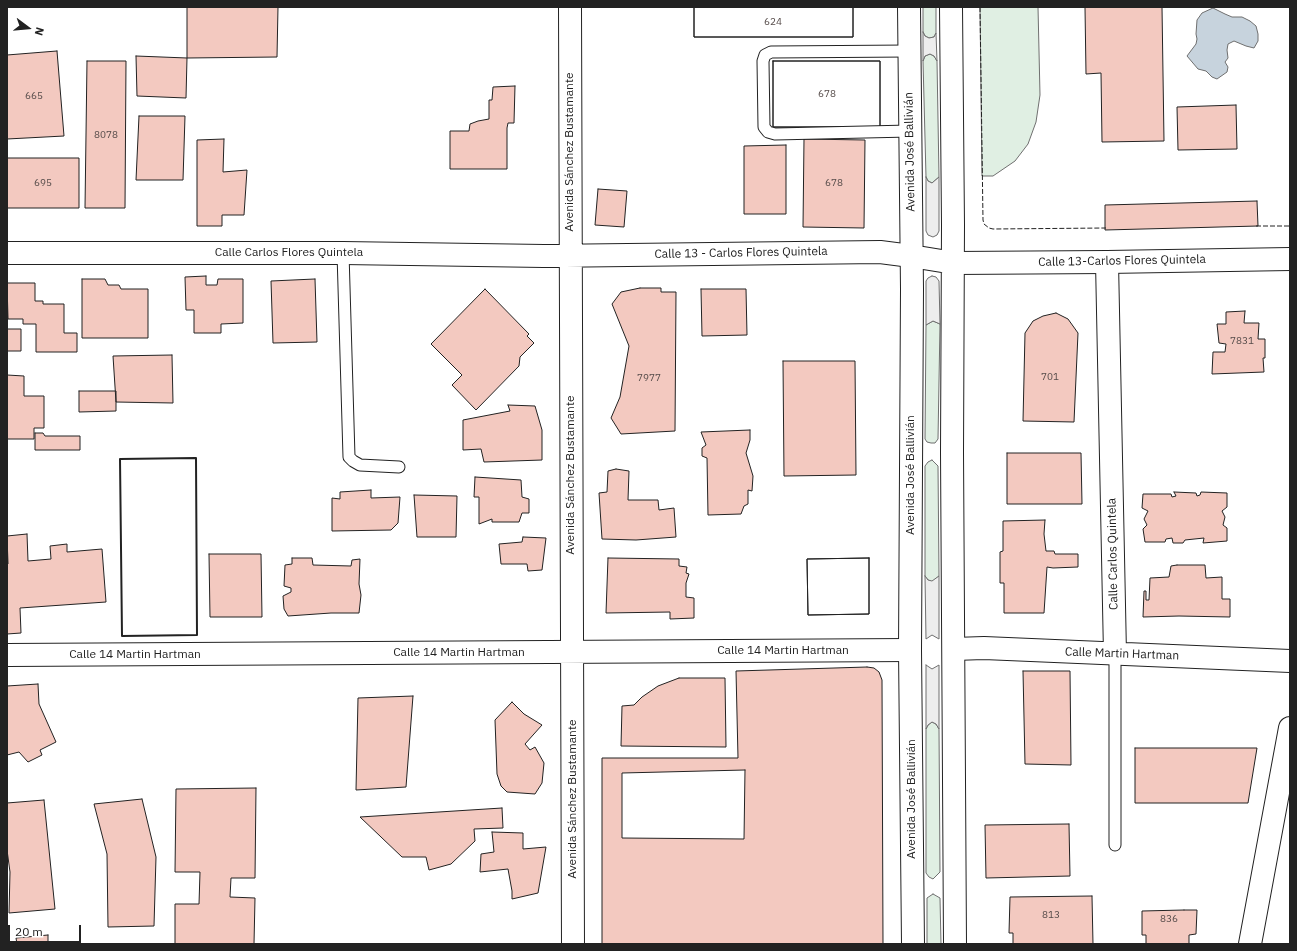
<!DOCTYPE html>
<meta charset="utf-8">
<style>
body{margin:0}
#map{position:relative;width:1297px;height:951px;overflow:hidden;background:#fff;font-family:"IBM Plex Sans",sans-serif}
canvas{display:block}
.frame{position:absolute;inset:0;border:8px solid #222;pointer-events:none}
.north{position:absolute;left:8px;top:8px;width:40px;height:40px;-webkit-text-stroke:3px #fff;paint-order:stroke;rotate:106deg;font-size:11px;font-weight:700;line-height:16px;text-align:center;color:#222}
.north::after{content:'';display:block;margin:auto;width:14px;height:18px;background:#222;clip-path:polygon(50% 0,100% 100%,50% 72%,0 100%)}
.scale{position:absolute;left:8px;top:925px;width:73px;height:18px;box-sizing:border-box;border:2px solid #222;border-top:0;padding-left:5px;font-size:12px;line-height:14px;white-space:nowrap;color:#222;-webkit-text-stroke:3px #fff;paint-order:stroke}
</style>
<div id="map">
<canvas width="1297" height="951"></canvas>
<div class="frame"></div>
<div class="north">N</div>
<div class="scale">20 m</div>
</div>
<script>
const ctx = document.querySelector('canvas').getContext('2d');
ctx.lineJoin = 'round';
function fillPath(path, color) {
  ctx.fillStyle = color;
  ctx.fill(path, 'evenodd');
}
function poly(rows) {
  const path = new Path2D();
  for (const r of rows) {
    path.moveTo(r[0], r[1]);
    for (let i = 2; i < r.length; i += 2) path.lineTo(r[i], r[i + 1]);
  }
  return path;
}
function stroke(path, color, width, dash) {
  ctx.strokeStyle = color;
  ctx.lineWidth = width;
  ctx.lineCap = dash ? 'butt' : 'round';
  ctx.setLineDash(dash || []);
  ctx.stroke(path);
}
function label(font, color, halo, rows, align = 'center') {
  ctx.font = font + ' "IBM Plex Sans",sans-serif';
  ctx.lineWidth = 3;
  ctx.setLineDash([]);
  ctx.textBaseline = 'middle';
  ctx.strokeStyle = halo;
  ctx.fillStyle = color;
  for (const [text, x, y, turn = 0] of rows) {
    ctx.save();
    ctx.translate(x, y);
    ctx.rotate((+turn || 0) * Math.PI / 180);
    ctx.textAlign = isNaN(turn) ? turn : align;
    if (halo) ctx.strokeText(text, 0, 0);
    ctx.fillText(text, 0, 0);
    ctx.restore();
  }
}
const green = poly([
 [923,7,936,7,936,33,934,37,929,38,925,36,923,32,923,7],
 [980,7,1038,7,1040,95,1036,122,1028,144,1015,161,993,176,982,176,980,7],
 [930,54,934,56,937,61,939,177,932,183,928,181,926,177,923,61,925,56,930,54],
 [933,321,940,324,938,439,935,443,931,443,927,442,925,439,926,325,933,321],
 [932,460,938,466,939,576,932,582,928,580,925,576,925,466,928,462,932,460],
 [932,722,936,724,939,729,940,872,933,879,929,877,926,873,926,729,928,725,932,722],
 [933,894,940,898,941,944,927,944,927,898,933,894]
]);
fillPath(green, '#e0efe3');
stroke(green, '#6f6f6f', 1);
const parking = poly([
 [923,32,925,36,929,38,934,37,936,33,937,61,934,56,930,54,925,56,923,61,923,32],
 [926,177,928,181,932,183,939,177,939,231,937,235,933,237,928,235,926,231,926,177],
 [932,276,936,277,939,281,940,324,933,321,926,325,926,281,928,278,932,276],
 [925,576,928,580,932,581,939,576,939,639,932,635,926,639,925,576],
 [926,665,932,669,939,665,939,729,936,724,932,722,928,725,926,729,926,665]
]);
fillPath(parking, '#ededed');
stroke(parking, '#6f6f6f', 1);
const water = poly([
 [1213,8,1225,14,1232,17,1242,17,1250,21,1256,26,1258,34,1258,41,1254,48,1246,46,1234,41,1228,44,1227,50,1228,58,1225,62,1228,67,1227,72,1217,79,1212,77,1206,71,1198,69,1187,56,1196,44,1197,39,1196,34,1197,20,1202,13,1213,8]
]);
fillPath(water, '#c7d3dd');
stroke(water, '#6f6f6f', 1);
const building = poly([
 [187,7,278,7,277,57,187,58,187,7],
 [694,7,853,7,853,37,694,37,694,7],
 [694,7,853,7,853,37,694,37,694,7],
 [1085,7,1162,7,1164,141,1102,142,1101,73,1086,74,1085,7],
 [57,51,64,136,7,139,7,55,57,51],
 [136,56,187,58,186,98,137,96,136,56],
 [87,61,126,61,125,208,85,208,87,61],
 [773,61,880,61,880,127,773,127,773,61],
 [773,61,880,61,880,127,773,127,773,61],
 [515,86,514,123,508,123,507,128,507,169,450,169,450,131,469,131,470,124,478,121,489,119,489,100,492,100,493,87,515,86],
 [1236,105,1237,149,1178,150,1177,107,1236,105],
 [139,116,185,116,183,180,136,180,139,116],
 [224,139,223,172,247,170,244,215,222,215,222,226,197,226,197,140,224,139],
 [804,139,865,140,864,228,803,227,804,139],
 [786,145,786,214,744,214,744,146,786,145],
 [7,158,79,158,79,208,7,208,7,158],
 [598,189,627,191,624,227,595,225,598,189],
 [1257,201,1258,226,1105,230,1105,205,1257,201],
 [206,276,206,285,217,285,218,279,243,279,243,323,221,324,221,333,194,333,194,310,186,310,185,277,206,276],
 [82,279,105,279,108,285,119,285,121,289,148,289,148,338,82,338,82,279],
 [315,279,317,342,273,343,271,281,315,279],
 [7,283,35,283,35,301,43,301,43,304,64,304,64,333,77,333,77,352,36,352,36,324,23,324,23,319,8,319,7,283],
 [640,288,661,288,661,292,676,292,675,431,621,434,611,418,620,397,629,346,612,304,621,292,640,288],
 [485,289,529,334,527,336,534,343,520,357,519,366,476,410,452,385,462,375,431,344,485,289],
 [701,289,746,289,747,335,702,336,701,289],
 [1245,311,1244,323,1259,323,1258,339,1265,339,1265,358,1263,358,1264,372,1212,374,1213,352,1225,352,1226,344,1219,343,1217,324,1226,324,1226,312,1245,311],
 [1056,313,1068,319,1078,333,1074,422,1023,421,1025,333,1033,321,1043,316,1056,313],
 [7,329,21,329,21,351,7,351,7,329],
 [172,355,173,403,116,402,113,356,172,355],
 [783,361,855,361,856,475,784,476,783,361],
 [7,375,24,376,24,396,44,396,44,428,34,428,34,439,7,439,7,375],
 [79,391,116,391,116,411,79,412,79,391],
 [508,405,535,406,542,430,542,460,484,462,481,449,463,450,463,420,510,411,508,405],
 [750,430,750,440,746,453,753,476,752,491,748,490,748,504,744,506,741,514,708,515,707,458,702,456,702,448,706,445,701,432,750,430],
 [35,433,43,433,45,436,80,436,80,450,35,450,35,433],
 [1007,453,1081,453,1082,504,1007,504,1007,453],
 [616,469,629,471,628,500,658,500,659,510,674,508,676,537,636,540,602,539,599,493,607,492,608,471,616,469],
 [475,477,521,480,522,497,529,499,529,513,522,513,519,522,492,522,492,519,479,524,479,497,474,497,475,477],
 [371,490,371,498,400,497,398,523,391,530,332,531,332,498,340,499,340,492,371,490],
 [1174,492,1196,493,1197,496,1200,495,1201,492,1227,493,1227,507,1222,511,1225,517,1223,525,1227,528,1227,541,1203,543,1204,538,1185,540,1183,543,1173,543,1172,538,1166,539,1165,542,1145,542,1143,529,1147,525,1144,519,1148,511,1142,508,1143,494,1171,494,1172,497,1176,496,1174,492],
 [414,495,457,496,456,537,417,537,414,495],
 [1045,520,1044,534,1046,551,1054,551,1055,554,1078,554,1078,567,1053,568,1047,567,1044,613,1004,613,1004,583,1000,583,1000,552,1003,551,1003,521,1045,520],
 [27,534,28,561,51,559,50,546,67,544,67,552,102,549,106,602,20,608,21,633,7,634,7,564,8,564,7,536,27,534],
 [523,537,546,538,542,570,528,571,527,564,501,564,499,544,522,542,523,537],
 [209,554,261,554,262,617,210,617,209,554],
 [292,558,312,558,313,565,351,566,352,560,360,559,359,584,361,595,359,613,331,613,288,616,284,609,283,596,291,592,291,588,284,586,285,565,292,564,292,558],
 [608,558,679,559,679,566,687,567,686,573,689,574,686,583,686,597,694,598,694,618,670,619,670,612,606,613,608,558],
 [869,558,869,614,808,615,807,559,869,558],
 [869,558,869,614,808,615,807,559,869,558],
 [1177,565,1205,565,1206,578,1222,577,1222,599,1230,599,1230,617,1179,616,1143,617,1144,591,1146,591,1146,600,1149,600,1150,578,1169,577,1171,566,1177,565],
 [867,667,874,668,879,672,882,680,883,944,602,944,602,758,738,758,736,671,867,667],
 [1023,671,1070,671,1071,765,1025,764,1023,671],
 [679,678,725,678,726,747,621,746,622,706,634,705,642,697,658,686,679,678],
 [38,684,39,704,56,742,40,750,42,755,28,762,19,752,7,755,7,686,38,684],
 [413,696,406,787,356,790,358,698,413,696],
 [512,702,524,714,542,725,525,744,530,750,535,747,544,763,542,783,535,794,507,792,501,786,497,774,495,720,512,702],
 [1135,748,1257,748,1248,803,1135,803,1135,748],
 [745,770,744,839,622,838,622,773,745,770],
 [256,788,255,878,231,878,230,897,255,898,254,944,175,944,175,904,199,904,200,872,175,872,176,789,256,788],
 [142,799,156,857,154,926,108,927,107,854,94,804,142,799],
 [44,800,55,909,9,913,10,872,7,850,7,803,44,800],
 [502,808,503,828,474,829,475,841,451,864,429,870,426,857,402,857,360,817,502,808],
 [1069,824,1070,876,986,878,985,825,1069,824],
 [492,832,523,833,523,849,546,847,538,893,512,899,512,891,508,869,480,872,481,854,494,852,492,832],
 [1092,896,1093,944,1013,944,1013,933,1009,933,1010,897,1092,896],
 [1184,910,1197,910,1196,934,1189,935,1189,944,1146,944,1146,935,1142,935,1142,911,1184,910],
 [48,935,48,944,17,944,16,938,48,935]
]);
fillPath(building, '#f3c9c0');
stroke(building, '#222', 1);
const service = poly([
 [909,51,771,52,765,55,763,61,764,127,768,132,775,134,910,131],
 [343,253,349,457,353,461,360,465,399,467],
 [1115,654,1115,845]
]);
const minor = poly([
 [570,7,573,944],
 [7,253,343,253,544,256,880,252,911,256],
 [1107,262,1115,654],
 [954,649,984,648,1290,661],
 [7,655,910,650]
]);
const secondary = poly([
 [954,263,1107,262,1290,259],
 [1250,944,1290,728]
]);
const primary = poly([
 [909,7,912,289,910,650,913,944],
 [951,7,953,225,952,452,955,944],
 [911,256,954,263]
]);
stroke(service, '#222', 13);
stroke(minor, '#222', 24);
stroke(secondary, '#222', 24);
stroke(primary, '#222', 24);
stroke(service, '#fff', 11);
stroke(minor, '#fff', 22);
stroke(secondary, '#fff', 22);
stroke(primary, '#fff', 22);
stroke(poly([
 [980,7,983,220,984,224,989,228,993,229,1106,228],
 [1256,226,1290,226]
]), '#222', 1, [5, 2]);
stroke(poly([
 [196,458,197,635,122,636,120,459,196,458]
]), '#222', 2);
label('10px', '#564c4a', null, [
 ["624",773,22],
 ["678",827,94],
 ["665",34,96],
 ["8078",106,135],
 ["695",43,183],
 ["678",834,183],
 ["7831",1242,341],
 ["701",1050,377],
 ["7977",649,378],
 ["813",1051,915],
 ["836",1169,919]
]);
label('12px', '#222', '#fff', [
 ["Avenida Sánchez Bustamante",570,152,-90],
 ["Avenida José Ballivián",910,152,-91],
 ["Calle Carlos Flores Quintela",289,253],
 ["Calle 13 - Carlos Flores Quintela",741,253,-1],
 ["Calle 13-Carlos Flores Quintela",1122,261,-1],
 ["Avenida Sánchez Bustamante",571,475,-90],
 ["Avenida José Ballivián",911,475,-90],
 ["Calle Carlos Quintela",1113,554,-91],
 ["Calle 14 Martin Hartman",783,651],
 ["Calle 14 Martin Hartman",459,653],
 ["Calle Martin Hartman",1122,654,2],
 ["Calle 14 Martin Hartman",135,655],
 ["Avenida Sánchez Bustamante",573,799,-90],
 ["Avenida José Ballivián",912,799,-90]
]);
</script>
